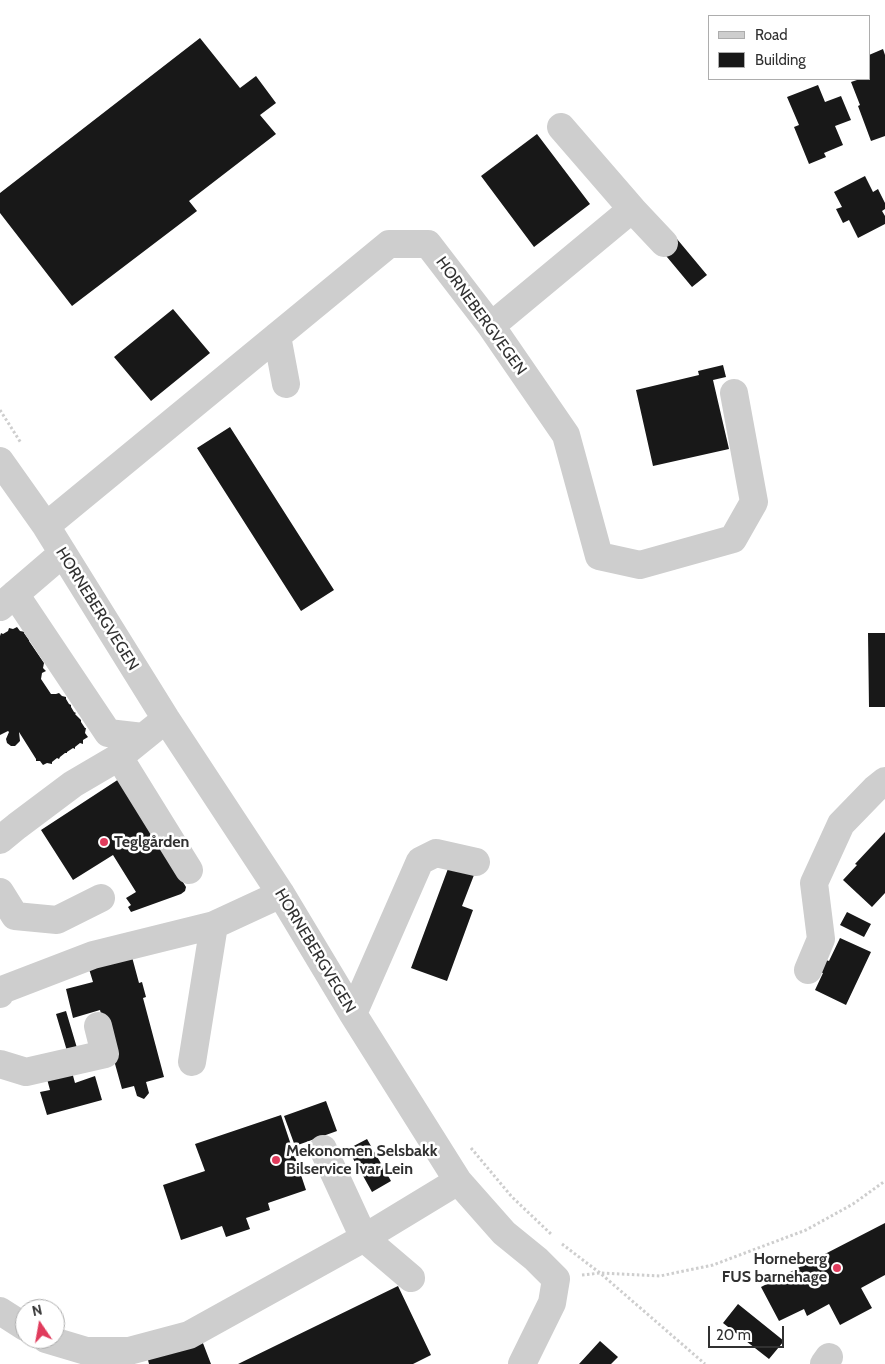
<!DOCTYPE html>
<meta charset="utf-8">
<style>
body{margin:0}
#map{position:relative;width:885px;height:1364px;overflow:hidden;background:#fff;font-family:Cabin,sans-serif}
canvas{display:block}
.legend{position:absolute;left:708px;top:15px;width:162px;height:65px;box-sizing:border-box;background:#fff;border:1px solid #adadad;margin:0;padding:6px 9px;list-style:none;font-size:15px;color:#313131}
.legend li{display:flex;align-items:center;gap:10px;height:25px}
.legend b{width:25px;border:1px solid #adadad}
.north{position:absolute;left:15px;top:1299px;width:50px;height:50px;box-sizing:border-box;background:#fff;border:1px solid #adadad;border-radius:50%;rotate:348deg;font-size:14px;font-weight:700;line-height:20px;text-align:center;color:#313131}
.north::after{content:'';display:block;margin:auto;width:18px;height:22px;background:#e03b5c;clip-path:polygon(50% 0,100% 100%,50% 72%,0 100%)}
.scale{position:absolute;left:708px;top:1326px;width:76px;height:22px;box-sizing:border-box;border:2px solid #313131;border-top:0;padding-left:6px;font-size:15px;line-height:18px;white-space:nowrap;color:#313131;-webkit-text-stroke:4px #fff;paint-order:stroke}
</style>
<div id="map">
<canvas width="885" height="1364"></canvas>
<ul class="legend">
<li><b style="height:6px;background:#cecece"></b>Road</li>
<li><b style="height:14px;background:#181818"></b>Building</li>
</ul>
<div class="north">N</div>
<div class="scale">20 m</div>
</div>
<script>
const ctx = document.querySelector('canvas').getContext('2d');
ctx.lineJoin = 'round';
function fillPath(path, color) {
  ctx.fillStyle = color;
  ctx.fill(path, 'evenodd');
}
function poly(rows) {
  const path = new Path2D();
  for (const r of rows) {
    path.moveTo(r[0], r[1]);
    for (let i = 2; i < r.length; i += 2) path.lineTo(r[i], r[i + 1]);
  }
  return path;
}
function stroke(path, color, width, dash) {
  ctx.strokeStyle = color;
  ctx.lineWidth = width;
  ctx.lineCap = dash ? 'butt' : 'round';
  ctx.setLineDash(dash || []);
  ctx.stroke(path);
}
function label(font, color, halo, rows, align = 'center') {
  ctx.font = font + ' Cabin,sans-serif';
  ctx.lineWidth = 5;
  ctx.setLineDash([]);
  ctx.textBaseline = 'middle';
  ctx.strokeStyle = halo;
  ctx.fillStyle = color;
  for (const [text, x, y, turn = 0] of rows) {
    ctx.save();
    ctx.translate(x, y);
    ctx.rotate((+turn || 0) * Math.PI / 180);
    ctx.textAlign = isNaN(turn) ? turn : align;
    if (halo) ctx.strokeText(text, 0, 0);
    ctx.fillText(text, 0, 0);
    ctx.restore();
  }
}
fillPath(poly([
 [200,38,240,88,256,76,276,103,260,115,276,134,189,201,197,211,72,306,0,213,0,193],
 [883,49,885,55,885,136,871,141,858,106,860,105,851,82,857,80,857,79,869,79,869,55],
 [818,85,825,102,841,96,851,120,835,126,843,145,824,153,826,157,809,164,794,127,799,125,787,97],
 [537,134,590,204,534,247,481,176],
 [865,176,873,192,878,189,885,203,885,209,882,211,885,216,885,224,858,238,849,220,843,223,836,209,842,207,834,192],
 [677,239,707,275,692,287,662,251,670,246],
 [173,309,210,353,151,401,114,357],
 [723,365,726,377,713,380,729,449,653,466,636,390,699,375,698,371],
 [230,427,334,590,301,611,197,448],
 [17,627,20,631,25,632,24,633,29,640,29,641,44,663,43,668,46,671,42,673,41,679,51,694,56,694,59,693,62,696,66,697,66,699,69,704,71,705,71,707,74,712,76,713,75,714,81,720,81,722,85,728,86,728,85,733,88,737,83,740,83,744,80,743,75,747,75,749,73,748,67,752,67,753,65,753,60,757,59,759,57,758,52,762,52,764,47,763,43,765,40,761,36,761,36,759,19,732,20,741,15,746,11,746,7,743,6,739,9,732,8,731,0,735,0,636,1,633,3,634,8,631,9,628,13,629],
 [868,633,885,633,885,707,869,707],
 [119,779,186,887,185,891,181,894,131,912,128,907,131,905,126,898,136,892,113,855,73,880,41,830],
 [885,832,885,893,872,907,843,880,857,865,855,864],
 [449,866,474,875,462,906,473,910,447,981,411,968],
 [847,912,871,924,864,937,840,925],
 [840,938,871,952,846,1005,815,990,823,973,820,972,826,960,829,961],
 [132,957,139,983,142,982,146,997,143,998,164,1077,146,1082,149,1093,144,1099,137,1096,134,1086,122,1089,100,1010,73,1018,66,989,93,982,89,969],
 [66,1011,77,1048,67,1051,56,1014],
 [72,1072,75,1083,95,1076,102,1100,47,1115,40,1092,50,1090,47,1079],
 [326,1101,337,1131,295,1146,284,1116],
 [281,1115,306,1190,268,1203,270,1210,246,1218,250,1229,226,1237,222,1226,181,1240,163,1185,205,1171,195,1144],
 [367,1139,391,1181,372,1192,362,1174,367,1172,362,1163,357,1166,348,1149],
 [885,1223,885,1275,861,1288,872,1308,840,1325,829,1304,807,1316,804,1309,779,1321,761,1287],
 [398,1286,431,1355,413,1364,238,1364],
 [738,1304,784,1341,769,1359,723,1323],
 [201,1338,211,1364,149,1364,148,1360],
 [600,1341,618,1357,611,1364,579,1364]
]), '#181818');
stroke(poly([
 [0,410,21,443],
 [471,1148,512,1197,552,1235],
 [562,1244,600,1273,705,1364],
 [582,1275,600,1273,660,1276,713,1265,806,1230,853,1204,885,1181]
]), '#cecece', 3, [2.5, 2.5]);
stroke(poly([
 [632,209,664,243],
 [491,326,632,209,561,127],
 [277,336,286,384],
 [0,461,46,526,166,719,281,894,353,1014,458,1181,504,1233,536,1259,556,1279,552,1303,522,1364],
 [46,526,389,244,428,244,491,326,566,435,599,556,640,565,733,539,754,502,734,393],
 [15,594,108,733,143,737],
 [0,607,63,553],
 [119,757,189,870],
 [0,840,17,826,73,784,119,757,166,719],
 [0,892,15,916,57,920,101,898],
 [808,970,821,939,814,883,841,824,875,789,885,781],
 [0,994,2,990,93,955,214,925],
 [353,1014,420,861,436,853,476,862],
 [192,1062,214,925,281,894],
 [0,1064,26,1072,105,1054,98,1026],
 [411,1278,364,1238,458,1181],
 [0,1311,25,1327],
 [46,1339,86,1351,129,1351,189,1335,364,1238,323,1149],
 [824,1364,829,1357]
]), '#cecece', 28);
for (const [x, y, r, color] of [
 [104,842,5,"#e03b5c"],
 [276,1160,5,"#e03b5c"],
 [837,1268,5,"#e03b5c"]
]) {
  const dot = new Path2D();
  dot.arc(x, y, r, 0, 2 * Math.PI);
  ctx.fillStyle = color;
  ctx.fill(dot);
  stroke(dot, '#fff', 2);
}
label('16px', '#313131', '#fff', [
 ["HORNEBERGVEGEN",481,316,54],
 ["HORNEBERGVEGEN",97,609,58],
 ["HORNEBERGVEGEN",315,951,59]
]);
label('bold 16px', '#313131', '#fff', [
 ["Teglgården",114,842],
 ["Mekonomen Selsbakk",286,1151],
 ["Bilservice Ivar Lein",286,1169],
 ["Horneberg",827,1259,"right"],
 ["FUS barnehage",827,1277,"right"]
], 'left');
</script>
